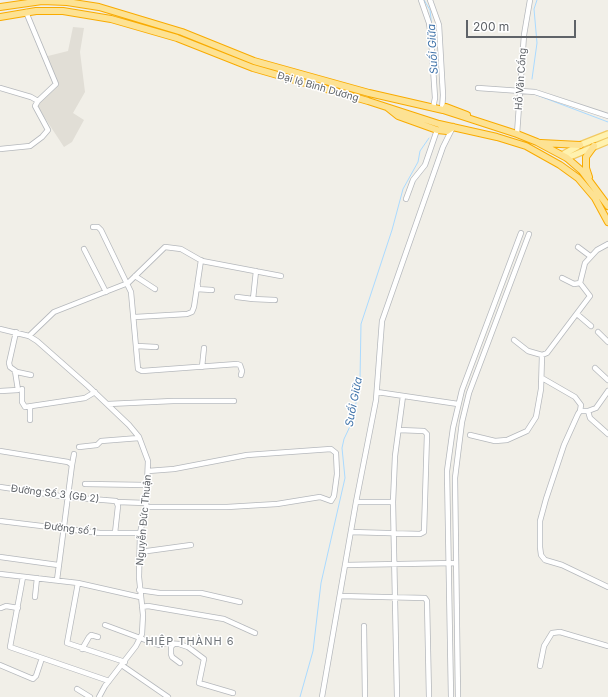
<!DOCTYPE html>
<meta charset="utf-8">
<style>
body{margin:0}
#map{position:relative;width:608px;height:697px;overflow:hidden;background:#f1efe8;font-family:Inter,sans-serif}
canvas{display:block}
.scale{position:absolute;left:466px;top:20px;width:110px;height:18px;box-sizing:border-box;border:2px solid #5f6368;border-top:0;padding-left:5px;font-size:12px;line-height:14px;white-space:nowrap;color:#5f6368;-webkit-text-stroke:3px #fff;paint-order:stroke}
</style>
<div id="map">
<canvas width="608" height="697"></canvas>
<div class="scale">200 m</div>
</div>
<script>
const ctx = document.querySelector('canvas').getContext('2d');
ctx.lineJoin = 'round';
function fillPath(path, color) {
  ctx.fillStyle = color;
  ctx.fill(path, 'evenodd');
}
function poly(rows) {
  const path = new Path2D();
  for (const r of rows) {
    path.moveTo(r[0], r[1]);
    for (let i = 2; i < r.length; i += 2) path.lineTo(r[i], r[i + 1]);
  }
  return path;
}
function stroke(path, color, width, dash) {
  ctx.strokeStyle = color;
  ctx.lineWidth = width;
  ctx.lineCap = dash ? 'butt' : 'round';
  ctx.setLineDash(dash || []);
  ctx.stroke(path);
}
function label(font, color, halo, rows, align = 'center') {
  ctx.font = font + ' Inter,sans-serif';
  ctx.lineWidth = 3;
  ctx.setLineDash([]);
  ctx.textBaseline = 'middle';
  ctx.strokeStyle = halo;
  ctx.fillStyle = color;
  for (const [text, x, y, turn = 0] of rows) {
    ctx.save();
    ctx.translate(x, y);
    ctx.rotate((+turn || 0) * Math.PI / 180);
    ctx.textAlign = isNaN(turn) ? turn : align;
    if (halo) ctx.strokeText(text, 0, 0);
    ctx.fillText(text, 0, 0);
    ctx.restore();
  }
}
fillPath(poly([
 [73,27,84,28,80,52,85,92,73,113,84,120,72,142,64,147,37,106,56,88,57,85,44,57,68,51]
]), '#e1ded6');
stroke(poly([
 [424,0,430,10,433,37],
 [532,79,537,43,534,9,537,0],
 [534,94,608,122],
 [300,697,313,651,321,583,345,478,342,448,344,439,353,420,360,379,361,324,392,230,403,189,418,162,420,151,429,138]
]), '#aadaff', 1);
const minor = poly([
 [421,0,429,23,431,37,435,98,433,108],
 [430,0,439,25,443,95,442,110],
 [26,12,56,84,38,101],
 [0,88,31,97,38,101,35,106,48,130,42,137,30,146,0,149],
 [478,88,535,92,608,116],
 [517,134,524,35,530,0],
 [406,199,413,180,425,165,437,130],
 [93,227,98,227,101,230,131,292,138,369,142,371,237,364,240,365,242,371,241,375],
 [578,247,590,256],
 [84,249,106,292],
 [135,276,155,289],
 [562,278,574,284,580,283],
 [198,286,197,289,212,290],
 [237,297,253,299,256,271],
 [253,299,275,300],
 [577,314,591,326],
 [135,317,187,314,192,312,194,307,201,260],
 [0,329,29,336,37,341,88,386,129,425,139,437,148,461,146,507,140,533,139,577,143,615,142,634,136,646,105,686,99,697],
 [16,332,9,363,10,367,17,372,31,375],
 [598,332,608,342],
 [29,336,54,312,128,283,165,247,181,249,202,261,281,276],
 [514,340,528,351,542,355,547,353,590,296,580,283,585,263,597,250,608,244],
 [137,346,156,347],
 [202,367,204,348],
 [595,368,608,380],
 [542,378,575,397,581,405,580,411],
 [22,389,22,402,25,407,85,398,95,392],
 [0,391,18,390,15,371],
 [608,391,596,408,588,411,580,411,578,414,564,445,546,499,540,521,540,547,541,555,545,560,562,565,608,587],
 [377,392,458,404],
 [108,404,173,401,234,401],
 [588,411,590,418,608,434],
 [30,420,30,407],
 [470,435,495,441,507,440,527,431,536,417,541,389,542,355],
 [79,447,97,445,101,441,139,438],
 [0,451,68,462,72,465,57,580],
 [72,465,74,454],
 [85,484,147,485],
 [0,487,67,497,116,501,118,506,115,533],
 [117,502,146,503],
 [356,502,393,502],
 [146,507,227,507,277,504,320,497,331,501,334,496,337,474,336,453,331,449,247,455,174,469,148,471],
 [0,521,100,533,140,533],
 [351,532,420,534,424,532,427,434,424,431,399,430],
 [140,552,191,545],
 [0,557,58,565],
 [345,565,455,563],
 [0,574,78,583],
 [23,577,10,647,109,681],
 [139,590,160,593,201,593,240,602],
 [340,596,425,598,427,601,429,697],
 [35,597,37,578],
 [142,607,148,606,224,619,255,633],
 [1,608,6,606,18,608],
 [105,625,159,645,166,643,179,644,188,647,204,659,199,683,233,693],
 [364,626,365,697],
 [174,644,171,647,171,654,172,657,180,663],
 [82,649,89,637,91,635,98,637],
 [125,662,67,643,78,583,140,597],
 [0,665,33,679,36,676,42,658],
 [123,666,168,697],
 [540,666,544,646,552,633,560,632,608,646],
 [77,689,90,697],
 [322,697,356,502,376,400,382,321,443,147,452,129],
 [397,697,393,502,395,456,403,396],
 [451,697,447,471,453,428,462,390,521,233],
 [458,697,455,478,462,422,469,393,529,234]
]);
const major = poly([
 [562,155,580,145,608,134],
 [567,158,608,141]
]);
const highway = poly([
 [0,7,42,1,67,2,99,7,182,32,254,61,369,93,443,110,517,134,537,142,567,158,582,171,608,206],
 [0,17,36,11,63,11,111,19,177,38,253,68,368,101,439,124,497,137,526,146,560,165,578,178,595,198,608,222],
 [446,107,467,115],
 [388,108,398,116,437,130,447,131,453,127],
 [541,143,580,145],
 [589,177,586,168,586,157,594,146]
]);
stroke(minor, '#b5b8bc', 6);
stroke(major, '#f2c960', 8);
stroke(highway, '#f9ab00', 8);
stroke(minor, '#fff', 4.5);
stroke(major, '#fff2af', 5.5);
stroke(highway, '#fde293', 6);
label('10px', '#5f6368', '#fff', [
 ["Hồ Văn Cống",521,79,-86],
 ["Đại lộ Bình Dương",318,87,16],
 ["Đường Số 3 (GĐ 2)",55,494,7],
 ["Nguyễn Đức Thuận",144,520,-85],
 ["Đường số 1",70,529,7]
]);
label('italic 11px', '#4174aa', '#fff', [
 ["Suối Giữa",433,49,-93],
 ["Suối Giữa",354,402,-79]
]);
ctx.letterSpacing = '1px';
label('11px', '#70757a', '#fff', [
 ["HIỆP THÀNH 6",190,642]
]);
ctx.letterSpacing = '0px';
</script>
